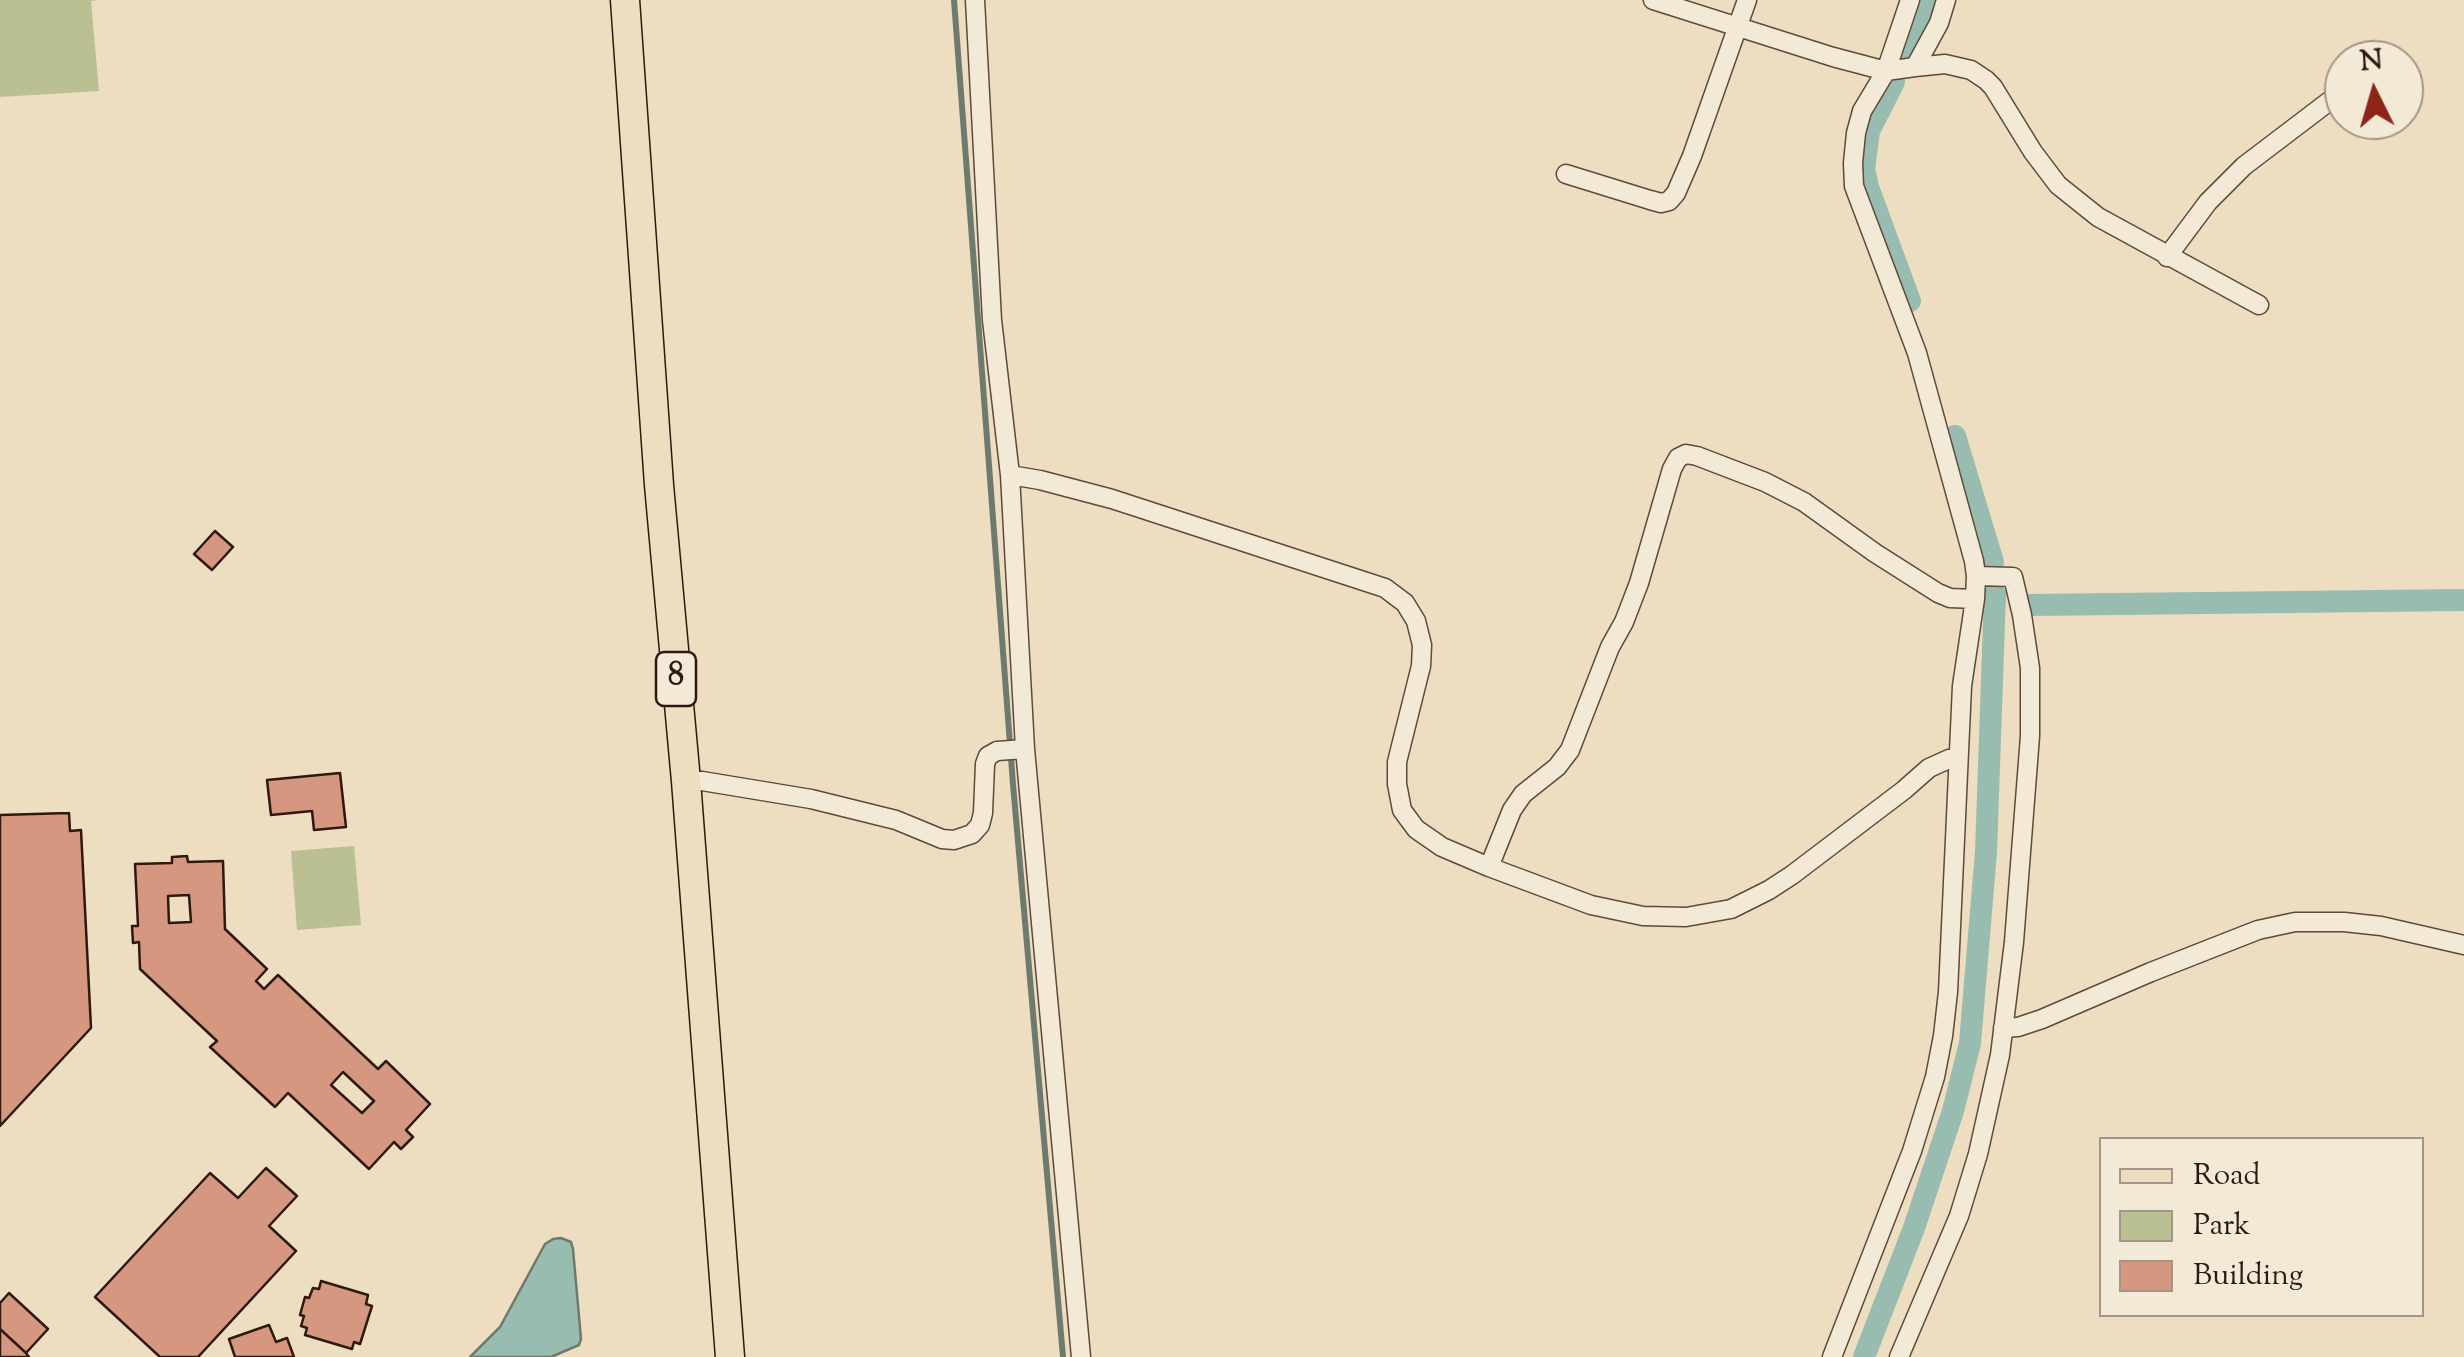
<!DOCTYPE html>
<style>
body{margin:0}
#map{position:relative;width:2464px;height:1357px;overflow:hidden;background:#edddc1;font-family:"Sorts Mill Goudy",serif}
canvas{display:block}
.legend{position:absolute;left:2099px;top:1137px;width:325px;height:180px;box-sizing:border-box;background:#f3e9d7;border:2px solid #a59586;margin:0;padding:12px 18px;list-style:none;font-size:30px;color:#2f180d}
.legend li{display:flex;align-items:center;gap:20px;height:50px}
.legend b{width:50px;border:2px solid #a59586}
.north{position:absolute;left:2324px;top:40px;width:100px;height:100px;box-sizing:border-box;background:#f3e9d7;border:2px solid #a59586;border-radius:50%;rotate:355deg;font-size:28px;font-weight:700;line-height:40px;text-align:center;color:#2f180d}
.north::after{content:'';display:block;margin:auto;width:35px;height:45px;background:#8f2418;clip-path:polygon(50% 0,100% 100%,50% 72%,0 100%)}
</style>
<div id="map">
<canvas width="2464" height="1357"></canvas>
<ul class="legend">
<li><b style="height:12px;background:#edddc1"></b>Road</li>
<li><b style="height:28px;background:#bac092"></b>Park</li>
<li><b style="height:28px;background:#d59780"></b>Building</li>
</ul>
<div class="north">N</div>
</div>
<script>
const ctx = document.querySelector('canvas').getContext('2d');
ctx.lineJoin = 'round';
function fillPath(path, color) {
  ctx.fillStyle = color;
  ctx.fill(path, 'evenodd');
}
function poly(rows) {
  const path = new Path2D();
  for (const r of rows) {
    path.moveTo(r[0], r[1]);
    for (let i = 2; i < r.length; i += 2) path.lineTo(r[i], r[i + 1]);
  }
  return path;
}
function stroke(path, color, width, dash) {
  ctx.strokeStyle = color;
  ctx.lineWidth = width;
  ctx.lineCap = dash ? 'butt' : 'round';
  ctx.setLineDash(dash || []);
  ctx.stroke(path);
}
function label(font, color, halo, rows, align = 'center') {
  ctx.font = font + ' "Sorts Mill Goudy",serif';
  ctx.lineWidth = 8;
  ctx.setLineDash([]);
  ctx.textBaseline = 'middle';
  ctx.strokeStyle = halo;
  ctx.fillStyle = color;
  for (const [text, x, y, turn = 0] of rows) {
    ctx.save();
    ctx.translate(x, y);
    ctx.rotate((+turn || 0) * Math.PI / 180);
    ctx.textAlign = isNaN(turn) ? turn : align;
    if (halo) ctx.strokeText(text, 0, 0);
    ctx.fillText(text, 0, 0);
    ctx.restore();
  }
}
fillPath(poly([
 [0,0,100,0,91,1,99,91,0,97],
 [354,846,361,925,297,930,291,851]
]), '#bac092');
const water = poly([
 [561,1238,571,1242,573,1249,581,1339,579,1345,551,1357,470,1357,500,1327,545,1244,553,1239,561,1238]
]);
fillPath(water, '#99bcb0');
stroke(water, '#6f7a6f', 2.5);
stroke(poly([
 [954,0,1013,784,1063,1357]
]), '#6f7a6f', 6);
stroke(poly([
 [1907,59,1927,12,1929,0],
 [1894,82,1869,131,1864,169,1868,187,1910,301],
 [1955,436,1993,562],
 [2030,605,2464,600],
 [1864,1357,1914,1228,1953,1111,1970,1043,1986,852,1995,594]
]), '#99bcb0', 22);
const building = poly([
 [215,531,233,547,212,570,194,554,215,531],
 [340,773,346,827,314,830,312,811,271,815,267,780,340,773],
 [69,813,70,831,81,830,91,1028,0,1126,0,815,69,813],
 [187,856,188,862,223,861,225,929,267,969,256,981,264,989,278,975,378,1069,386,1061,430,1104,406,1130,413,1137,401,1149,394,1142,369,1169,288,1093,275,1107,210,1047,217,1041,140,969,139,942,133,943,132,926,138,926,135,864,172,863,172,857,187,856],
 [189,895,191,922,169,923,168,896,189,895],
 [343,1072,374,1101,362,1113,331,1085,343,1072],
 [266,1168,297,1196,269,1226,296,1251,198,1357,160,1357,95,1297,210,1173,238,1198,266,1168],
 [321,1281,368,1295,366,1304,372,1306,360,1344,354,1342,352,1349,305,1335,307,1328,301,1326,304,1316,300,1315,305,1297,309,1298,313,1288,319,1289,321,1281],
 [9,1293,48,1329,26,1353,0,1329,0,1303,9,1293],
 [269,1325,276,1342,287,1338,294,1357,235,1357,229,1339,269,1325],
 [0,1329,26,1353,29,1357,0,1357,0,1329]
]);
fillPath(building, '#d59780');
stroke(building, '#2f180d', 2.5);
const minor = poly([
 [975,0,992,320,1010,475,1025,749,1081,1357],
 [1653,0,1833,57,1886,71,1910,0],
 [1915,67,1945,64,1971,70,1986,80,1993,87,2033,152,2058,185,2098,217,2259,305],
 [1566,174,1650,200,1661,203,1669,201,1676,193,1692,156,1747,0],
 [2167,257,2208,202,2244,166,2344,90],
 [1010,475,1040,480,1112,499,1385,588,1405,603,1416,621,1422,645,1421,666,1397,762,1397,784,1402,810,1416,829,1442,847,1489,867,1591,905,1643,916,1686,917,1731,909,1769,890,1792,875,1904,790,1929,768,1949,759,1958,758],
 [686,781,702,781,811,799,896,820,942,839,954,840,972,834,980,825,983,813,985,764,988,756,997,751,1025,749],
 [1489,867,1512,810,1523,794,1557,767,1570,750,1610,647,1624,622,1639,583,1672,469,1678,458,1686,454,1697,456,1765,482,1804,502,1875,553,1938,593,1950,598,1975,599],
 [2003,1028,2018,1027,2042,1019,2151,972,2258,930,2295,922,2344,922,2381,926,2464,945],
 [1832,1357,1912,1151,1935,1077,1943,1036,1948,992,1962,686,1975,599,1976,576],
 [1899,1357,1959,1216,1978,1154,2000,1055,2014,942,2030,736,2030,668,2022,615,2013,577,1976,576,1974,561,1917,353,1854,186,1853,163,1856,133,1862,111,1886,71,1915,67,1939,23,1946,0]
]);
const primary = poly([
 [625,0,659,485,686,781,730,1357]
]);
stroke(minor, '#5e493a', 21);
stroke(primary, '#2f180d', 31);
stroke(minor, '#f3e9d7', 18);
stroke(primary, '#edddc1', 28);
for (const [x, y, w] of [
 [676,679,40]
]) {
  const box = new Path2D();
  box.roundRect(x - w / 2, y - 27, w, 54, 8);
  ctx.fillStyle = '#f3e9d7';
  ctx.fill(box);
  stroke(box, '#2f180d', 2.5);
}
label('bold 32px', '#2f180d', null, [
 ["8",676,679]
]);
</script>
